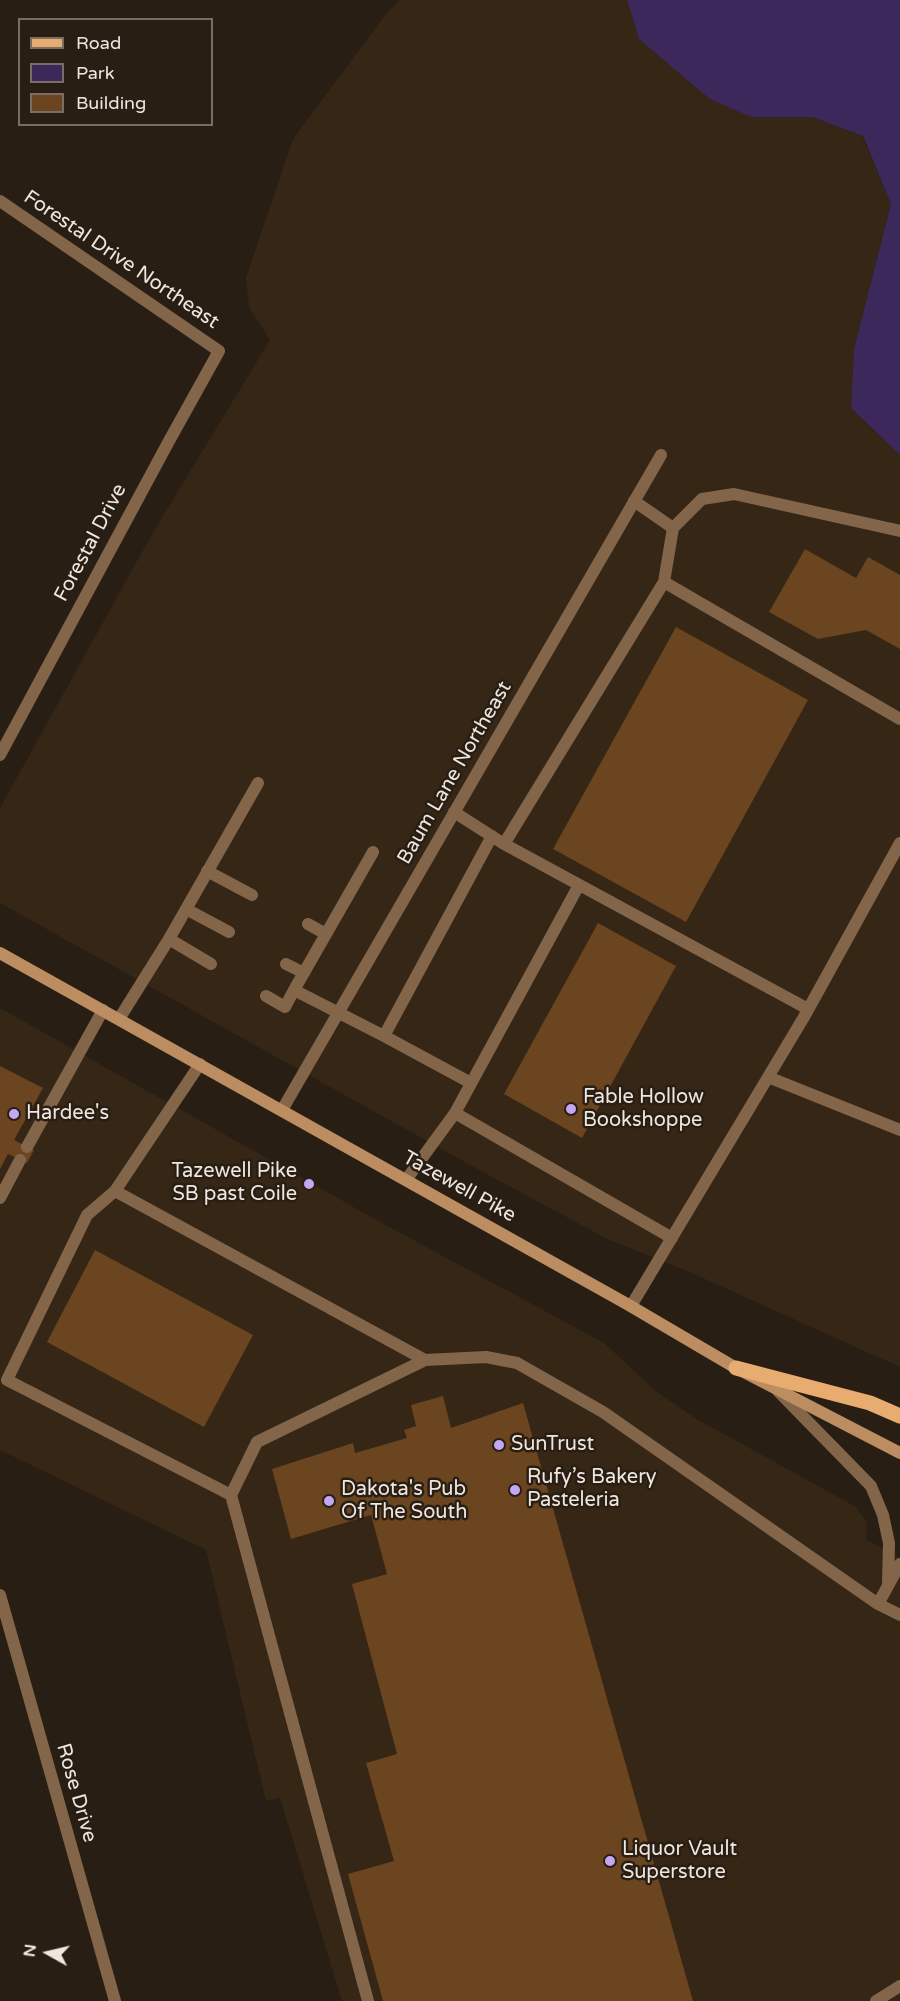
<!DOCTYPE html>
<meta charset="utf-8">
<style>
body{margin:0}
#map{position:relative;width:900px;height:2001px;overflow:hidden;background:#291e13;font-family:"Varela Round",sans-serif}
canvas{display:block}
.legend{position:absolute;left:18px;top:18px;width:195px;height:108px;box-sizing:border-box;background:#291e13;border:2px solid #786e65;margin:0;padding:8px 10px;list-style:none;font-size:18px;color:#efe6df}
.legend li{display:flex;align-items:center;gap:12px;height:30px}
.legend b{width:30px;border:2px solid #786e65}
.north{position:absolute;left:18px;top:1923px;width:60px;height:60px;-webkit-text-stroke:4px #291e13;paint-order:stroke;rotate:278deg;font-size:16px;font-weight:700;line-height:24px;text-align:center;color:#efe6df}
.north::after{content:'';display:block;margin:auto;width:21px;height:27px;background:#efe6df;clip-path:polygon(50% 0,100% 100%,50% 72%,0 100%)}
</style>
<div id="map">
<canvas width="900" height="2001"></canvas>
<ul class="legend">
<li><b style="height:8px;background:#e8ab70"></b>Road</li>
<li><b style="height:16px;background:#3d285c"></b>Park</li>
<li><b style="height:16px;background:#6a451f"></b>Building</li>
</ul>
<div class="north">N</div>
</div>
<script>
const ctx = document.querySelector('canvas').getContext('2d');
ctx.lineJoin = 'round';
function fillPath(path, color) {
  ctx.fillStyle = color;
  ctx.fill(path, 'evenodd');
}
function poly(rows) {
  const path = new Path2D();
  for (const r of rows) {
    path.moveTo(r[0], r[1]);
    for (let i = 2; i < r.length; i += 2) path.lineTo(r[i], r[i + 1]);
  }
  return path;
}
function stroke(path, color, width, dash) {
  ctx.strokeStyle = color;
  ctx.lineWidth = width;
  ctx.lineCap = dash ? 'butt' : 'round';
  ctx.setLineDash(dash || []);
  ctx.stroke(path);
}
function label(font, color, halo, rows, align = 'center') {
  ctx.font = font + ' "Varela Round",sans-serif';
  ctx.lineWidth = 5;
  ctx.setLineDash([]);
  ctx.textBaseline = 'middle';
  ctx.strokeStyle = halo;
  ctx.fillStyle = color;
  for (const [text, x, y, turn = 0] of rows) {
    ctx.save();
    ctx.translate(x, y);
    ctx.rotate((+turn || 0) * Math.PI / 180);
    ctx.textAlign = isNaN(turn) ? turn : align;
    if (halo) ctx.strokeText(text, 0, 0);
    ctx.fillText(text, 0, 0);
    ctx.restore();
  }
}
fillPath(poly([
 [400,0,627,0,639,39,751,117,812,117,862,136,891,204,854,349,851,408,900,455,900,1367,685,1270,609,1240,472,1166,0,903,0,808,152,534,270,340,249,307,246,278,293,139,386,14],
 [0,1008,382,1223,604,1343,657,1392,695,1418,856,1507,867,1523,866,1539,900,1558,900,2001,342,2001,280,1798,266,1801,206,1550,0,1450]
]), '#362616');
fillPath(poly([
 [627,0,900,0,900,455,851,408,854,349,891,204,863,136,812,117,751,117,710,99,639,39]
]), '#3d285c');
fillPath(poly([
 [805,549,856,578,868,557,900,575,900,649,866,630,818,639,769,612],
 [676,627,808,700,686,922,553,849],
 [598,923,676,966,582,1138,504,1094],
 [0,1066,43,1088,14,1140,34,1150,27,1163,8,1154,0,1169],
 [95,1250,253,1335,204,1427,47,1342],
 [443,1396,451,1428,523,1403,693,2001,383,2001,348,1874,394,1861,366,1763,397,1754,352,1584,387,1574,371,1515,291,1539,272,1469,353,1443,355,1453,407,1438,404,1430,416,1426,411,1405]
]), '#6a451f');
stroke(poly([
 [634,501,673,528,664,582,900,719],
 [673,528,702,499,734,494,900,531],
 [454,812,504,844,808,1009],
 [504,844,664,582],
 [207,871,252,895],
 [186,909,229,932],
 [308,924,326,934],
 [169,939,211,964],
 [286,964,304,973],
 [294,990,373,852],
 [266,996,285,1007,294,990,384,1036,471,1083],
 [119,1019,169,939,258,783],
 [384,1036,492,836],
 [200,1064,115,1191,425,1360,486,1357,517,1363,603,1412,878,1604,900,1615],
 [768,1077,900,1130],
 [455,1113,672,1238],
 [27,1147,103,1010],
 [406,1180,455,1113,579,885],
 [115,1191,87,1215,7,1380,231,1495],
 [0,1198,20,1160],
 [631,1306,804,1017,900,843],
 [778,1391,871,1486,883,1515,889,1543,888,1585],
 [878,1604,900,1564],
 [368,2001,231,1495,257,1442,425,1360],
 [876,2001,900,1986]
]), '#83664a', 12);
stroke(poly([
 [0,201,219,351,169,441,0,755],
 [282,1110,661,455],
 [0,1595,115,2001]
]), '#83664a', 12);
stroke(poly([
 [0,953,627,1304,736,1368,900,1453]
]), '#bc8d60', 12);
stroke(poly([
 [736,1368,870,1403,900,1416]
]), '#e8ab70', 15);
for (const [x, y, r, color] of [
 [571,1109,6,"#c3a7f2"],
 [14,1114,6,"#c3a7f2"],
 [309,1184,6,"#c3a7f2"],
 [499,1445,6,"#c3a7f2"],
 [515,1490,6,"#c3a7f2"],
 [329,1501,6,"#c3a7f2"],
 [610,1861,6,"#c3a7f2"]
]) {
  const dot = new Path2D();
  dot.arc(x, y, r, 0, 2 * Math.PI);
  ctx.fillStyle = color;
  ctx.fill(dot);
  stroke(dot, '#291e13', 2);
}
label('20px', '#efe6df', '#291e13', [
 ["Forestal Drive Northeast",121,260,34],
 ["Forestal Drive",91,543,-62],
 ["Baum Lane Northeast",455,773,-60],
 ["Tazewell Pike",459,1187,29],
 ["Rose Drive",76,1793,74]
]);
label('20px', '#efe6df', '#291e13', [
 ["Fable Hollow",583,1098],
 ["Bookshoppe",583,1121],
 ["Hardee's",26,1114],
 ["Tazewell Pike",297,1172,"right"],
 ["SB past Coile",297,1195,"right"],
 ["SunTrust",511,1445],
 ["Rufy’s Bakery",527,1478],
 ["Pasteleria",527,1501],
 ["Dakota's Pub",341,1490],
 ["Of The South",341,1513],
 ["Liquor Vault",622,1850],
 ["Superstore",622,1873]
], 'left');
</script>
